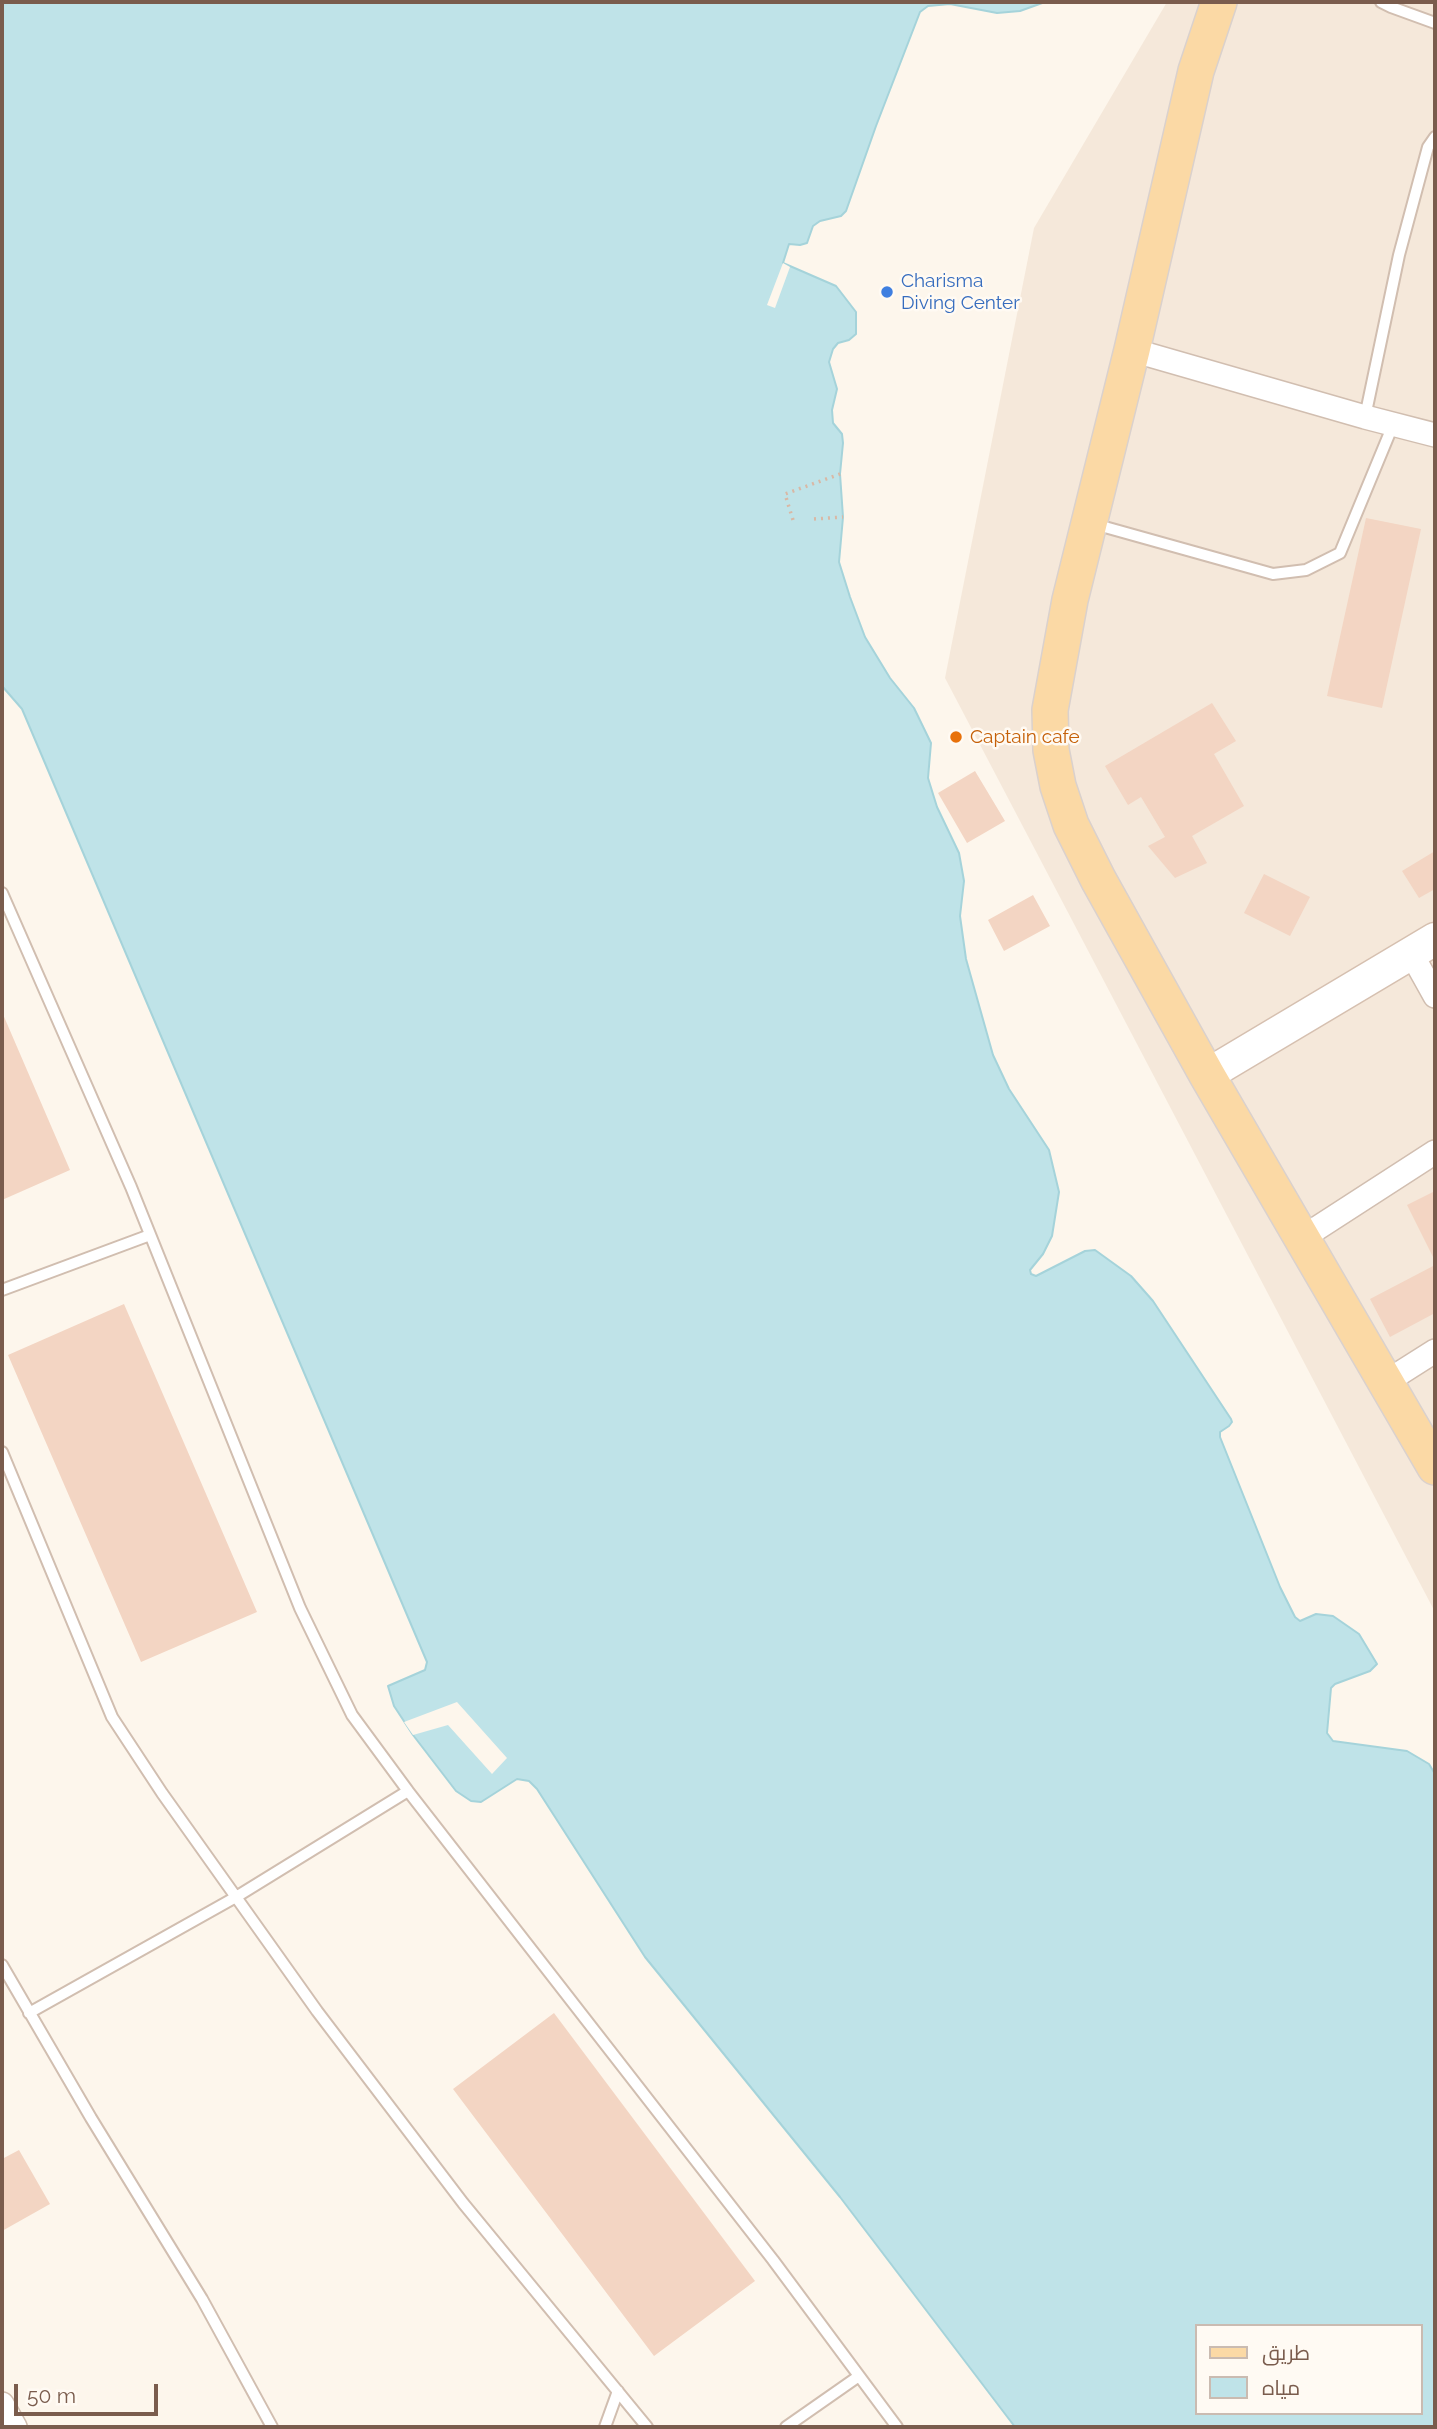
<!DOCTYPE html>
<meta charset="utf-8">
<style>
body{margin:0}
#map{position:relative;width:1437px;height:2429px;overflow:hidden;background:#fdf6ec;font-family:Raleway,Cairo,sans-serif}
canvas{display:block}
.frame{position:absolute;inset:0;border:4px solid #7a5c4d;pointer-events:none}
.legend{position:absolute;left:1195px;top:2324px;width:228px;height:91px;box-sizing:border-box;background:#fffaf3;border:2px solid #cabbb1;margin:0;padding:9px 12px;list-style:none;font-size:21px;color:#7a5c4d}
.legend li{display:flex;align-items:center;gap:14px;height:35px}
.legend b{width:35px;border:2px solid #cabbb1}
.scale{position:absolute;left:14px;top:2384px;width:144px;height:32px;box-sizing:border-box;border:4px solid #7a5c4d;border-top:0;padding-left:9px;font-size:21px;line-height:24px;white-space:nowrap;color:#7a5c4d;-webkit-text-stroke:5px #fffaf3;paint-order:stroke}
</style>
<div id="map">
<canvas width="1437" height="2429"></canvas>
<div class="frame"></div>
<ul class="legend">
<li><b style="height:9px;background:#fbd9a5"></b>طريق</li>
<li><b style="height:19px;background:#bfe3e8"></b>مياه</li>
</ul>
<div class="scale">50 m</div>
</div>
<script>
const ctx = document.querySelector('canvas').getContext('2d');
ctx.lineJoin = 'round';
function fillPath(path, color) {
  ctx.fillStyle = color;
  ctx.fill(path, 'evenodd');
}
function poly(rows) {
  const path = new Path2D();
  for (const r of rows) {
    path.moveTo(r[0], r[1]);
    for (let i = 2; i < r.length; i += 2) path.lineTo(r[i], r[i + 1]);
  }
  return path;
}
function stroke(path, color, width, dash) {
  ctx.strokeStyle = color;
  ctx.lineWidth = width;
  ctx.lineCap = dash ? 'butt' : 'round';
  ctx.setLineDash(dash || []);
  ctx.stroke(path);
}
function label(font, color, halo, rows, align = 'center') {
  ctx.font = font + ' Raleway,sans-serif';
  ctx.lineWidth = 5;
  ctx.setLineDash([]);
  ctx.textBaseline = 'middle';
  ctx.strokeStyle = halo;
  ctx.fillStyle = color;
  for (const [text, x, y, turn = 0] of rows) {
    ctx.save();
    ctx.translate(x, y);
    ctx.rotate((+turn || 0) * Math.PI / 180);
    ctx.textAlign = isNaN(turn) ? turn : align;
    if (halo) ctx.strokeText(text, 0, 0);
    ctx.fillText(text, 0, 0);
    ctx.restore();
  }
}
fillPath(poly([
 [1167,2,1435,2,1435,1612,945,678,1034,228]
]), '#f5e8da');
const water = poly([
 [2,2,1045,2,1020,11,997,13,950,4,928,6,920,12,876,126,846,211,841,216,820,221,813,226,807,243,800,245,789,244,783,263,836,286,856,312,856,334,849,340,838,343,833,349,829,362,837,389,832,410,833,423,842,434,843,443,840,474,843,517,839,562,850,597,865,637,890,678,914,708,931,743,928,778,937,807,959,853,964,881,960,916,966,959,993,1055,1009,1089,1049,1150,1059,1192,1052,1236,1043,1254,1030,1270,1031,1274,1036,1276,1085,1251,1095,1250,1131,1276,1153,1301,1231,1419,1232,1422,1229,1426,1220,1432,1220,1437,1280,1587,1295,1617,1300,1621,1316,1614,1333,1616,1359,1634,1377,1664,1370,1671,1335,1684,1331,1688,1327,1733,1333,1741,1407,1751,1429,1764,1435,1774,1435,2427,1015,2427,840,2197,645,1957,537,1789,529,1781,517,1779,481,1802,471,1801,456,1791,413,1735,394,1706,388,1686,425,1670,427,1662,22,709,2,686,2,2],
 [1197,2326,1421,2326,1421,2413,1197,2413,1197,2326]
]);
fillPath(water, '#bfe3e8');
stroke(water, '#a5d3da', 2);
fillPath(poly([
 [783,263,790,267,775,308,767,305],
 [457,1702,507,1758,492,1774,448,1725,413,1735,404,1722]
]), '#fdf6ec');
fillPath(poly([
 [1366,518,1421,529,1382,708,1327,696],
 [1212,703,1236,741,1214,754,1244,806,1192,836,1207,863,1175,878,1148,846,1165,837,1141,797,1128,805,1105,766],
 [975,771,1005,821,967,843,938,793],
 [1435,851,1435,889,1419,898,1402,871],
 [1264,874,1310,897,1290,936,1244,913],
 [1033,895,1050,926,1004,951,988,920],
 [2,1012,70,1170,2,1200],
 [1435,1191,1435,1261,1407,1205],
 [1435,1265,1435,1313,1390,1337,1370,1299],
 [124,1304,257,1612,141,1662,8,1355],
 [554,2013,755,2281,654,2356,453,2089],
 [19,2150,50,2204,2,2231,2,2159]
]), '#f3d5c3');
const lane = poly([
 [1381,2,1391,7,1435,23],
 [1365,417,1399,255,1428,147,1435,137],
 [1094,524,1273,574,1306,570,1340,553,1393,425],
 [2,893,131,1187,300,1608,352,1715,408,1791,773,2260,897,2427],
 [2,1290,150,1235],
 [2,1452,112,1717,162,1793,317,2011,463,2203,647,2427],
 [2,1965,91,2118,202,2299,272,2427],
 [29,2013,236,1897,408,1791],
 [605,2427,618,2391],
 [786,2427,859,2376]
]);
const street = poly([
 [1132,350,1365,417,1435,435],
 [1411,953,1435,996],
 [1302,1238,1435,1152],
 [1386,1382,1435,1351],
 [2,2404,15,2427]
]);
const secondary = poly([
 [1207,1075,1435,939]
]);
const primary = poly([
 [1219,2,1196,71,1132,350,1070,600,1050,710,1051,750,1058,786,1071,825,1098,879,1207,1075,1435,1467]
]);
stroke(lane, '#d1beb0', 14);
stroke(street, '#d1beb0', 26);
stroke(secondary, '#d6c0b0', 35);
stroke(primary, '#dad1cd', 38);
stroke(poly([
 [814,519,843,517],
 [793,520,785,494,840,474]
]), '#d9b8a5', 3.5, [2, 5]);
stroke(lane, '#fff', 10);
stroke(street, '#fff', 23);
stroke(secondary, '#fff', 32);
stroke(primary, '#fbd9a5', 35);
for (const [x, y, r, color] of [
 [887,292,7,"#3f7fe0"],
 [956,737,7,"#e8710a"]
]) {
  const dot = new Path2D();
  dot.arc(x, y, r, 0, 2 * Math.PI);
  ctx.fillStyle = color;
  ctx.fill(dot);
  stroke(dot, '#fffaf3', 2.5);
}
label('19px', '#366cbe', '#fffaf3', [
 ["Charisma",901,281],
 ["Diving Center",901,303]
], 'left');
label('19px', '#c56008', '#fffaf3', [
 ["Captain cafe",970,737]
], 'left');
</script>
